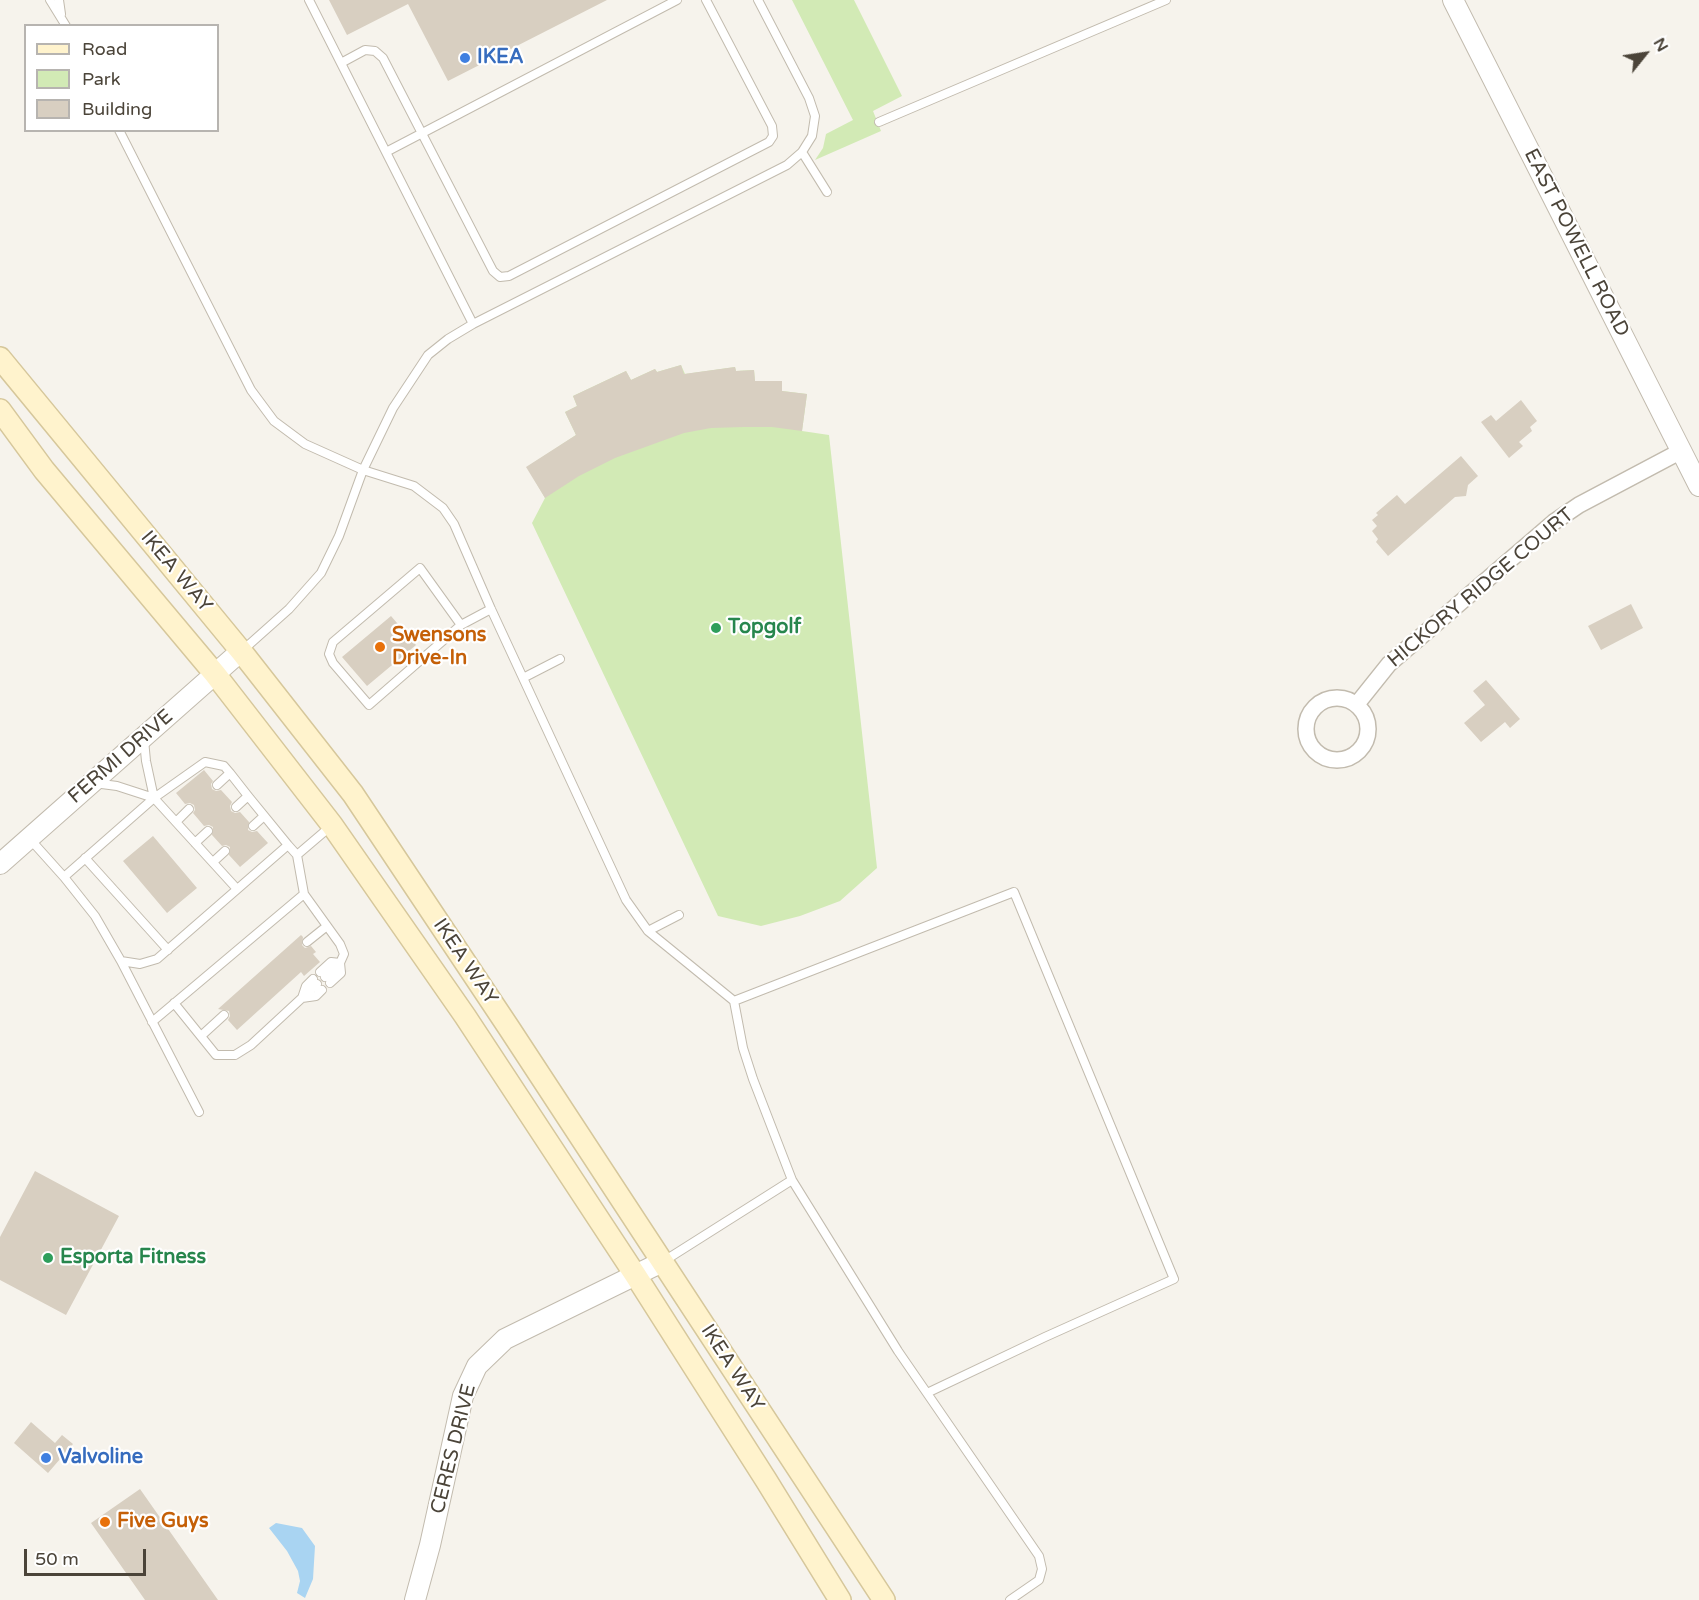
<!DOCTYPE html>
<style>
body{margin:0}
#map{position:relative;width:1699px;height:1600px;overflow:hidden;background:#f6f3ec;font-family:"Varela Round",sans-serif}
canvas{display:block}
.legend{position:absolute;left:24px;top:24px;width:195px;height:108px;box-sizing:border-box;background:#fff;border:2px solid #b7b4b0;margin:0;padding:8px 10px;list-style:none;font-size:18px;color:#4b4439}
.legend li{display:flex;align-items:center;gap:12px;height:30px}
.legend b{width:30px;border:2px solid #b7b4b0}
.north{position:absolute;left:1615px;top:24px;width:60px;height:60px;-webkit-text-stroke:4px #fff;paint-order:stroke;rotate:60deg;font-size:16px;font-weight:700;line-height:24px;text-align:center;color:#4b4439}
.north::after{content:'';display:block;margin:auto;width:21px;height:27px;background:#4b4439;clip-path:polygon(50% 0,100% 100%,50% 72%,0 100%)}
.scale{position:absolute;left:24px;top:1549px;width:122px;height:27px;box-sizing:border-box;border:3px solid #4b4439;border-top:0;padding-left:8px;font-size:18px;line-height:21px;white-space:nowrap;color:#4b4439;-webkit-text-stroke:4px #fff;paint-order:stroke}
</style>
<div id="map">
<canvas width="1699" height="1600"></canvas>
<ul class="legend">
<li><b style="height:8px;background:#fff3cd"></b>Road</li>
<li><b style="height:16px;background:#d2eab5"></b>Park</li>
<li><b style="height:16px;background:#d8cfc1"></b>Building</li>
</ul>
<div class="north">N</div>
<div class="scale">50 m</div>
</div>
<script>
const ctx = document.querySelector('canvas').getContext('2d');
ctx.lineJoin = 'round';
function fillPath(path, color) {
  ctx.fillStyle = color;
  ctx.fill(path, 'evenodd');
}
function poly(rows) {
  const path = new Path2D();
  for (const r of rows) {
    if (r.length === 3) {
      path.moveTo(r[0] + r[2], r[1]);
      path.arc(r[0], r[1], r[2], 0, 2 * Math.PI);
      continue;
    }
    path.moveTo(r[0], r[1]);
    for (let i = 2; i < r.length; i += 2) path.lineTo(r[i], r[i + 1]);
  }
  return path;
}
function stroke(path, color, width, dash) {
  ctx.strokeStyle = color;
  ctx.lineWidth = width;
  ctx.lineCap = dash ? 'butt' : 'round';
  ctx.setLineDash(dash || []);
  ctx.stroke(path);
}
function label(font, color, halo, rows, align = 'center') {
  ctx.font = font + ' "Varela Round",sans-serif';
  ctx.lineWidth = 4.5;
  ctx.setLineDash([]);
  ctx.textBaseline = 'middle';
  ctx.strokeStyle = halo;
  ctx.fillStyle = color;
  for (const [text, x, y, turn = 0] of rows) {
    ctx.save();
    ctx.translate(x, y);
    ctx.rotate((+turn || 0) * Math.PI / 180);
    ctx.textAlign = isNaN(turn) ? turn : align;
    if (halo) ctx.strokeText(text, 0, 0);
    ctx.fillText(text, 0, 0);
    ctx.restore();
  }
}
fillPath(poly([
 [792,0,854,0,902,96,873,111,881,131,815,160,823,148,826,134,853,120],
 [681,365,685,374,735,367,736,371,754,370,755,381,782,381,782,391,807,394,802,431,829,435,877,868,840,901,800,916,761,926,718,916,532,523,545,498,527,467,576,435,565,412,577,406,573,396,626,371,631,380,655,369,657,372]
]), '#d2eab5');
fillPath(poly([
 [276,1523,302,1528,315,1546,313,1579,305,1598,297,1593,300,1581,298,1571,287,1551,269,1528]
]), '#a9d4f2');
fillPath(poly([
 [329,0,607,0,448,81,408,4,347,35],
 [681,365,684,374,735,367,736,371,754,370,755,381,782,381,782,391,807,394,802,431,772,427,744,427,711,428,684,433,615,458,579,476,545,498,526,467,576,435,565,412,577,406,573,396,626,371,631,380,655,369,657,372],
 [1521,400,1537,421,1530,427,1532,431,1519,442,1523,446,1509,458,1481,422,1491,415,1496,421],
 [1461,456,1478,476,1468,485,1466,496,1455,497,1388,556,1376,542,1378,539,1372,531,1377,526,1372,520,1378,515,1376,513,1397,495,1405,504],
 [1631,604,1643,628,1601,650,1588,626],
 [391,616,416,645,367,686,342,657],
 [1486,680,1520,719,1510,728,1505,722,1481,742,1464,723,1485,705,1473,691],
 [204,770,213,781,211,784,212,789,216,791,221,790,232,802,230,806,231,811,235,813,240,812,249,822,248,830,252,832,257,831,268,843,240,867,229,855,230,847,226,845,222,846,212,835,213,827,209,825,204,826,193,813,195,810,194,805,190,803,185,804,176,793],
 [153,836,197,888,167,913,123,861],
 [301,935,303,937,302,945,305,948,311,946,316,952,313,954,320,962,304,976,301,972,237,1030,228,1020,230,1016,229,1011,218,1009],
 [35,1171,119,1216,66,1315,0,1280,0,1237],
 [31,1422,55,1443,62,1435,73,1444,48,1473,14,1443],
 [140,1489,218,1600,145,1600,91,1523]
]), '#d8cfc1');
const service = poly([
 [50,0,66,26],
 [59,0,61,14],
 [341,63,365,50,375,51,383,58,493,271,500,277,509,276,769,142,773,136,772,126,706,0],
 [879,122,1166,0],
 [119,130,251,390,274,421,305,444,363,470,414,486,443,508,454,524,491,609,626,900,648,931,679,915],
 [386,152,677,0],
 [802,152,827,192],
 [473,324,787,165,802,152,812,136,815,116,809,98,758,0],
 [461,625,369,705,333,663,329,654,333,642,420,568,461,625,491,609],
 [243,650,289,609,321,573,339,536,363,470,393,408,428,355,448,339,473,324,309,0],
 [523,678,560,659],
 [144,740,146,761,154,798,237,889],
 [94,783,117,786,154,798],
 [217,785,230,773],
 [236,807,248,796],
 [176,822,189,809],
 [253,826,264,816],
 [29,838,64,877],
 [195,843,208,831],
 [288,845,157,959,140,964,121,961,95,916,64,877,154,798,205,762,224,766,230,773,248,796,288,845,297,855,331,826],
 [85,858,168,950],
 [213,862,225,851],
 [304,894,340,944,344,954,340,963,325,977],
 [648,931,734,1001,743,1048,753,1079,792,1180,898,1351,1039,1556,1042,1569,1039,1580,1010,1600],
 [307,942,327,926],
 [121,961,199,1112],
 [320,972,331,962,340,963,341,973,330,983],
 [313,979,306,986,302,998,316,996,322,990],
 [734,1001,1014,892,1174,1279,1045,1337,927,1393],
 [174,1003,216,1055,235,1055,251,1045,317,984],
 [152,1022,304,894,297,855],
 [201,1036,224,1015],
 [664,1261,792,1180]
]);
const minor = poly([
 [1337,729,31],
 [1357,704,1389,664,1554,522,1579,505,1681,451]
]);
const tertiary = poly([
 [1453,0,1699,486],
 [0,864,241,651],
 [415,1600,430,1545,463,1396,477,1366,505,1339,662,1262]
]);
const secondary = poly([
 [0,358,241,651,353,794,509,1028,884,1600],
 [0,410,44,470,215,674,332,825,465,1016,636,1276,766,1480,840,1600]
]);
stroke(service, '#c2bbae', 10);
stroke(minor, '#c2bbae', 18);
stroke(tertiary, '#c2bbae', 22);
stroke(secondary, '#d6c79b', 24);
stroke(service, '#fff', 8);
stroke(minor, '#fff', 15);
stroke(tertiary, '#fff', 20);
stroke(secondary, '#fff3cd', 21);
for (const [x, y, r, color] of [
 [465,58,6,"#3f7fe0"],
 [716,628,6,"#2e9e5b"],
 [380,647,6,"#e8710a"],
 [48,1258,6,"#2e9e5b"],
 [46,1458,6,"#3f7fe0"],
 [105,1522,6,"#e8710a"]
]) {
  const dot = new Path2D();
  dot.arc(x, y, r, 0, 2 * Math.PI);
  ctx.fillStyle = color;
  ctx.fill(dot);
  stroke(dot, '#fff', 2);
}
label('bold 20px', '#366cbe', '#fff', [
 ["IKEA",477,58],
 ["Valvoline",58,1458]
], 'left');
label('20px', '#4b4439', '#fff', [
 ["EAST POWELL ROAD",1576,243,63],
 ["IKEA WAY",176,572,50],
 ["HICKORY RIDGE COURT",1481,588,-40],
 ["FERMI DRIVE",121,757,-41],
 ["IKEA WAY",465,962,56],
 ["IKEA WAY",732,1368,57],
 ["CERES DRIVE",454,1449,-76]
]);
label('bold 20px', '#27864d', '#fff', [
 ["Topgolf",728,628],
 ["Esporta Fitness",60,1258]
], 'left');
label('bold 20px', '#c56008', '#fff', [
 ["Swensons",392,636],
 ["Drive-In",392,659],
 ["Five Guys",117,1522]
], 'left');
</script>
